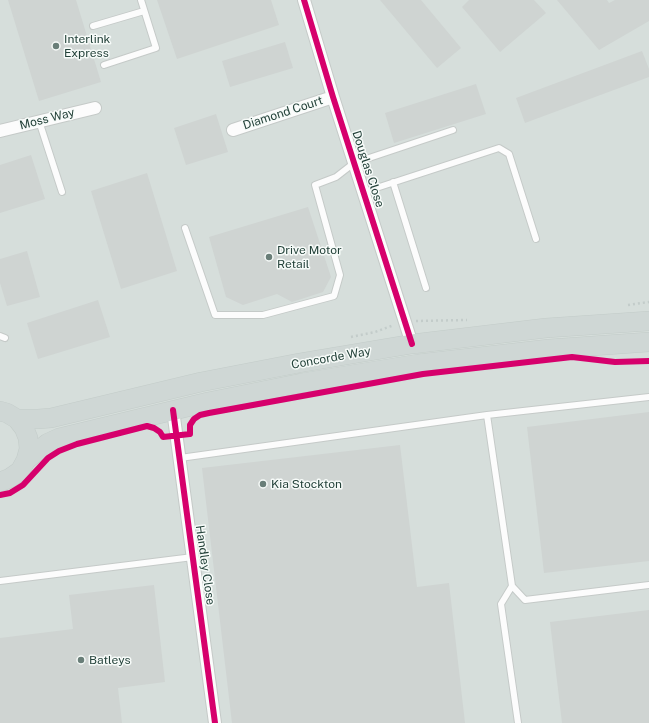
<!DOCTYPE html>
<style>
body{margin:0}
canvas{display:block;background:#e8edeb}
</style>
<canvas width="649" height="723"></canvas>
<script>
const ctx = document.querySelector('canvas').getContext('2d');
ctx.lineJoin = 'round';
function fillPath(path, color) {
  ctx.fillStyle = color;
  ctx.fill(path, 'evenodd');
}
function poly(rows) {
  const path = new Path2D();
  for (const r of rows) {
    path.moveTo(r[0], r[1]);
    for (let i = 2; i < r.length; i += 2) path.lineTo(r[i], r[i + 1]);
  }
  return path;
}
function stroke(path, color, width, dash) {
  ctx.strokeStyle = color;
  ctx.lineWidth = width;
  ctx.lineCap = dash ? 'butt' : 'round';
  ctx.setLineDash(dash || []);
  ctx.stroke(path);
}
function label(font, color, halo, rows, align = 'center') {
  ctx.font = font + ' "Public Sans",sans-serif';
  ctx.lineWidth = 3;
  ctx.setLineDash([]);
  ctx.textBaseline = 'middle';
  ctx.strokeStyle = halo;
  ctx.fillStyle = color;
  for (const [text, x, y, turn = 0] of rows) {
    ctx.save();
    ctx.translate(x, y);
    ctx.rotate((+turn || 0) * Math.PI / 180);
    ctx.textAlign = isNaN(turn) ? turn : align;
    if (halo) ctx.strokeText(text, 0, 0);
    ctx.fillText(text, 0, 0);
    ctx.restore();
  }
}
fillPath(poly([
 [0,0,649,0,649,723,0,723]
]), '#d6dedb');
fillPath(poly([
 [8,0,76,0,101,82,39,101],
 [157,0,271,0,279,25,177,59],
 [380,0,421,0,461,48,437,68],
 [469,0,534,0,546,13,500,52,462,7],
 [557,0,607,0,609,3,615,0,649,0,649,21,599,50],
 [285,42,293,68,230,87,222,61],
 [642,51,649,69,649,77,525,123,516,98],
 [476,84,486,114,394,143,385,113],
 [216,114,228,152,186,165,174,128],
 [31,155,45,199,0,213,0,165],
 [147,173,177,271,121,289,91,191],
 [308,207,331,277,323,292,292,302,277,294,243,305,226,297,209,237],
 [27,251,40,297,7,306,0,283,0,259],
 [98,300,110,337,38,359,27,323],
 [649,412,649,561,544,573,527,427],
 [400,445,417,587,449,583,465,723,232,723,202,468],
 [154,585,165,682,118,688,122,723,0,723,0,638,73,629,69,595],
 [649,610,649,723,562,723,550,622]
]), '#cfd4d2');
const service = poly([
 [93,26,144,11],
 [104,65,156,48,141,0],
 [39,121,62,192],
 [393,182,426,288],
 [364,192,499,148,509,154,536,239],
 [185,228,215,315,263,315,334,296,340,275,315,185,336,177,354,163,453,130],
 [0,336,5,338],
 [487,415,649,397],
 [180,458,487,415,512,586,525,600,649,585],
 [0,581,193,557],
 [512,586,501,604,518,723]
]);
const minor = poly([
 [304,0,333,97,412,344],
 [233,130,333,97],
 [0,131,95,108],
 [173,410,215,723]
]);
const primary = poly([
 [0,411,7,413,17,419,24,428,28,438,29,449,26,460,20,471,10,478,0,482],
 [17,419,38,419,51,418,201,382,299,363,412,344,546,328,649,321],
 [26,460,48,443,59,438,208,402,302,383,418,364,549,349,649,342]
]);
stroke(service, '#c5cac8', 8);
stroke(minor, '#c5cac8', 14);
stroke(primary, '#c3ccc9', 20);
stroke(poly([
 [628,305,649,302],
 [416,321,467,320],
 [351,337,375,332,394,325]
]), '#c3ccca', 2.5, [2, 3]);
stroke(service, '#fcfcfc', 6);
stroke(minor, '#fcfcfc', 12);
stroke(primary, '#cfd7d5', 19);
stroke(poly([
 [304,0,333,97,412,344],
 [173,410,215,723],
 [0,495,10,493,23,485,48,458,59,451,77,444,147,426,154,428,160,432,163,437,190,434,190,425,194,419,200,415,209,413,423,374,572,357,615,362,649,361]
]), '#d6006c', 6);
for (const [x, y, r, color] of [
 [56,46,4,"#697e78"],
 [269,257,4,"#697e78"],
 [263,484,4,"#697e78"],
 [81,660,4,"#697e78"]
]) {
  const dot = new Path2D();
  dot.arc(x, y, r, 0, 2 * Math.PI);
  ctx.fillStyle = color;
  ctx.fill(dot);
  stroke(dot, '#f7fbf9', 1.5);
}
label('12px', '#24423a', '#f7fbf9', [
 ["Interlink",64,39],
 ["Express",64,53],
 ["Drive Motor",277,250],
 ["Retail",277,264],
 ["Kia Stockton",271,484],
 ["Batleys",89,660]
], 'left');
label('12px', '#24423a', '#f7fbf9', [
 ["Diamond Court",283,113,-18],
 ["Moss Way",47,119,-14],
 ["Douglas Close",368,169,72],
 ["Concorde Way",331,358,-10],
 ["Handley Close",205,565,82]
]);
</script>
